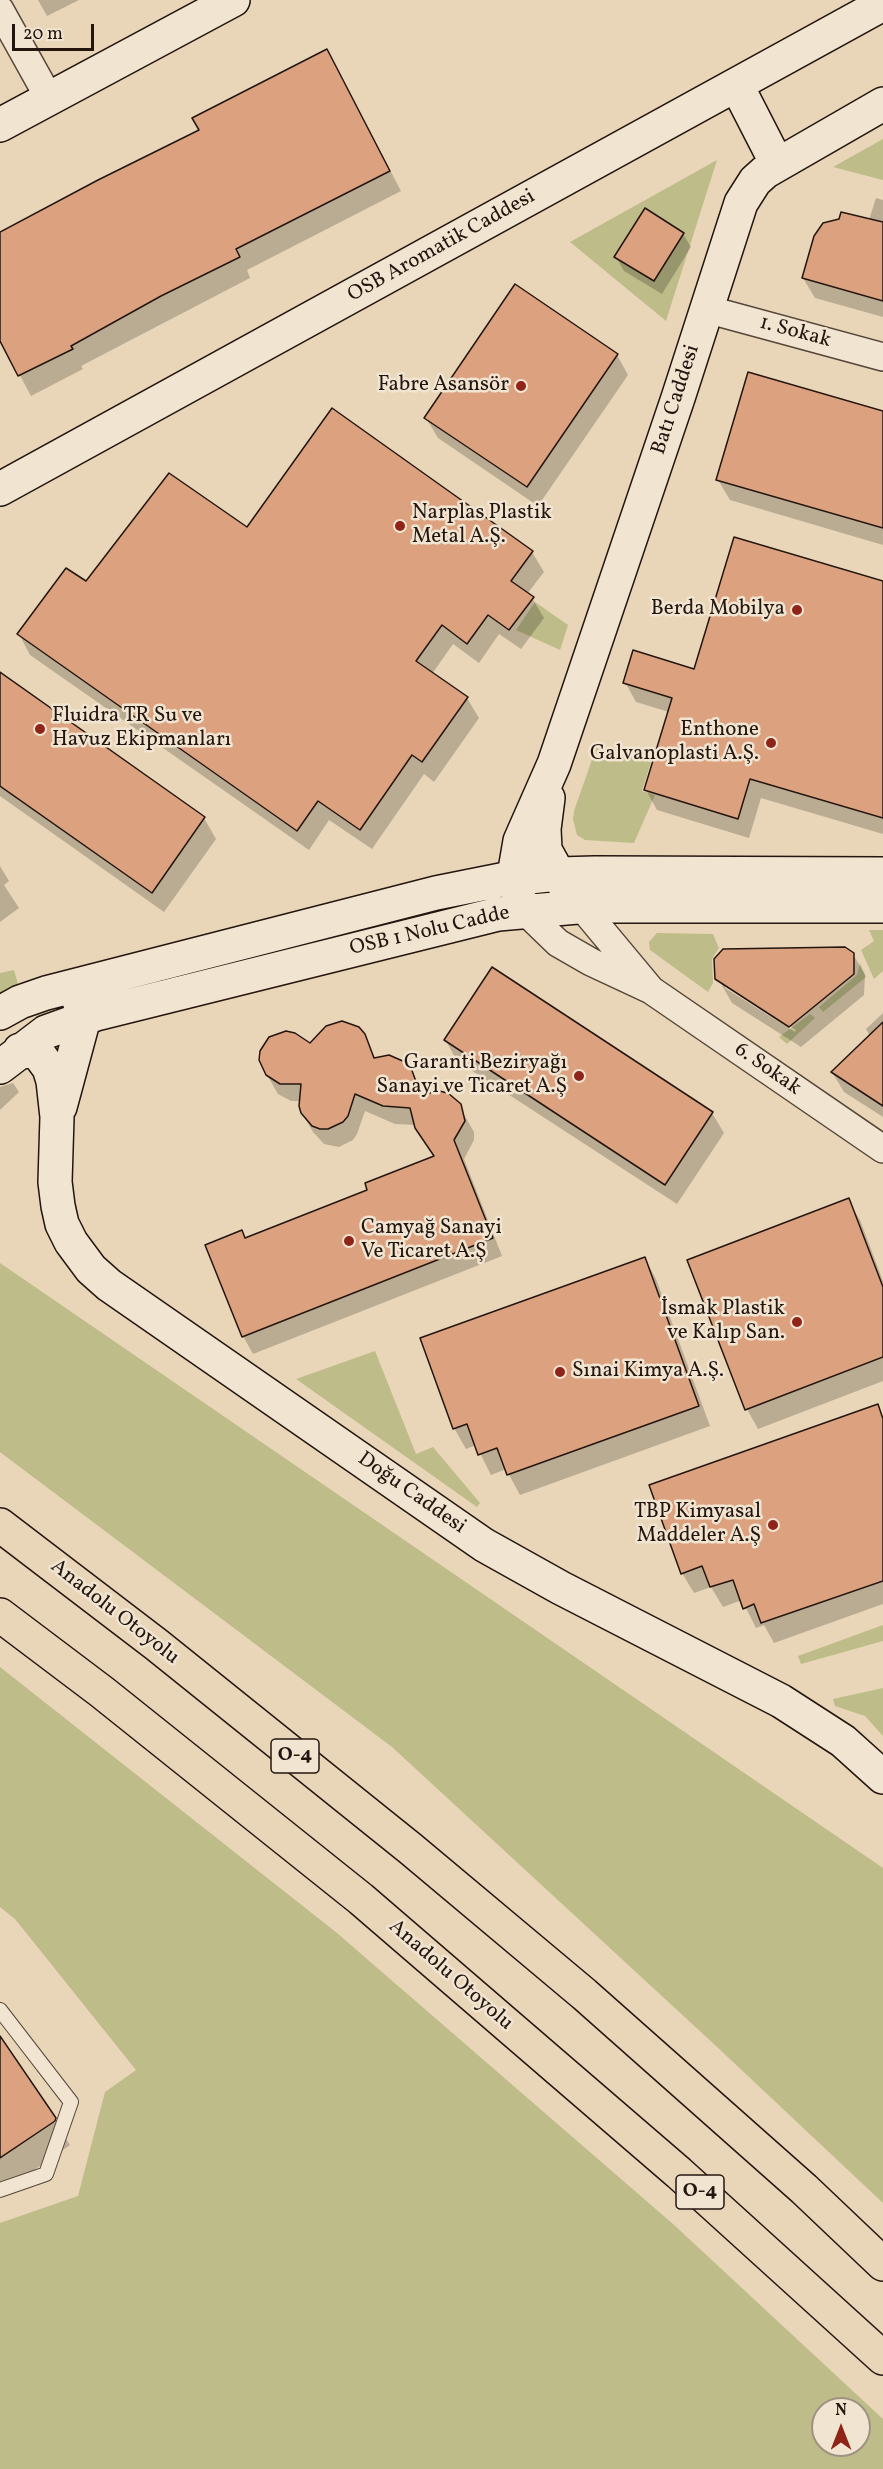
<!DOCTYPE html>
<meta charset="utf-8">
<style>
body{margin:0}
#map{position:relative;width:883px;height:2469px;overflow:hidden;background:#e9d6b8;font-family:Vollkorn,serif}
canvas{display:block}
.north{position:absolute;left:811px;top:2397px;width:60px;height:60px;box-sizing:border-box;background:#f1e4d1;border:2px solid #9f9283;border-radius:50%;rotate:0deg;font-size:16px;font-weight:700;line-height:24px;text-align:center;color:#24160f}
.north::after{content:'';display:block;margin:auto;width:21px;height:27px;background:#8f2418;clip-path:polygon(50% 0,100% 100%,50% 72%,0 100%)}
.scale{position:absolute;left:12px;top:24px;width:82px;height:27px;box-sizing:border-box;border:3px solid #24160f;border-top:0;padding-left:8px;font-size:18px;line-height:21px;white-space:nowrap;color:#24160f;-webkit-text-stroke:4px #f1e4d1;paint-order:stroke}
</style>
<div id="map">
<canvas width="883" height="2469"></canvas>
<div class="north">N</div>
<div class="scale">20 m</div>
</div>
<script>
const ctx = document.querySelector('canvas').getContext('2d');
ctx.lineJoin = 'round';
function fillPath(path, color) {
  ctx.fillStyle = color;
  ctx.fill(path, 'evenodd');
}
function poly(rows) {
  const path = new Path2D();
  for (const r of rows) {
    path.moveTo(r[0], r[1]);
    for (let i = 2; i < r.length; i += 2) path.lineTo(r[i], r[i + 1]);
  }
  return path;
}
function stroke(path, color, width, dash) {
  ctx.strokeStyle = color;
  ctx.lineWidth = width;
  ctx.lineCap = dash ? 'butt' : 'round';
  ctx.setLineDash(dash || []);
  ctx.stroke(path);
}
function label(font, color, halo, rows, align = 'center') {
  ctx.font = font + ' Vollkorn,serif';
  ctx.lineWidth = 5;
  ctx.setLineDash([]);
  ctx.textBaseline = 'middle';
  ctx.strokeStyle = halo;
  ctx.fillStyle = color;
  for (const [text, x, y, turn = 0] of rows) {
    ctx.save();
    ctx.translate(x, y);
    ctx.rotate((+turn || 0) * Math.PI / 180);
    ctx.textAlign = isNaN(turn) ? turn : align;
    if (halo) ctx.strokeText(text, 0, 0);
    ctx.fillText(text, 0, 0);
    ctx.restore();
  }
}
fillPath(poly([
 [883,139,883,180,833,167],
 [717,160,666,321,570,242],
 [535,602,568,625,560,650,516,630],
 [596,748,651,762,642,791,655,795,634,843,585,840,577,835,573,819,574,811],
 [869,930,883,930,883,971,874,979,861,950,874,941],
 [657,933,713,934,719,948,712,959,713,983,708,992,650,950,649,942],
 [860,963,866,977,823,1012,819,1007,857,975],
 [14,970,18,984,0,994,0,973],
 [810,1014,815,1018,787,1044,779,1037],
 [0,1263,883,1868,883,2203,716,2046,392,1747,0,1452],
 [375,1351,416,1454,433,1447,480,1503,477,1507,296,1379],
 [883,1625,883,1641,801,1664,798,1656],
 [0,1667,337,1933,673,2224,883,2419,883,2469,0,2469,0,2223,78,2196,105,2092,136,2070,15,1919,0,1907],
 [823,2409,859,2409,859,2445,823,2445],
 [883,1688,883,1736,865,1716,835,1706,833,1699]
]), '#bebc89');
fillPath(poly([
 [38,0,79,0,47,16],
 [338,71,401,191,247,270,250,278,81,366,83,369,31,396,0,338,0,232,201,131],
 [876,198,883,200,883,317,815,298,803,278,869,220],
 [683,234,691,247,662,294,624,271,616,257],
 [617,355,628,375,538,506,438,438,426,418],
 [883,413,883,545,730,500,718,480],
 [247,529,532,552,544,572,527,594,532,598,544,618,521,649,499,634,479,663,453,644,432,674,467,698,479,718,434,782,424,774,372,849,329,820,309,850,30,655,19,634,87,583],
 [883,583,883,834,761,798,749,838,657,810,646,790,669,712,636,702,625,682,695,671],
 [0,674,204,818,216,839,164,912,0,796],
 [0,866,9,881,4,885,19,908,0,922],
 [853,954,865,975,864,995,801,1047,732,1003,720,982],
 [725,985,796,1030,795,1032,725,988],
 [883,1013,883,1117,844,1092,832,1072,870,1036,866,1029],
 [363,1035,376,1059,409,1069,423,1096,439,1092,455,1099,474,1132,474,1140,464,1159,502,1256,253,1354,243,1336,245,1239,369,1190,435,1157,416,1125,395,1124,365,1111,357,1134,353,1140,339,1147,324,1144,313,1132,302,1113,301,1101,291,1101,278,1094,263,1068,311,1045],
 [446,1041,712,1113,724,1133,677,1204,457,1061],
 [13,1083,19,1092,0,1110,0,1087],
 [848,1200,860,1220,883,1281,883,1381,758,1429,747,1409],
 [645,1259,656,1279,710,1426,520,1495,506,1469,491,1475,476,1445,466,1449,454,1428],
 [877,1406,883,1416,883,1604,774,1643,764,1625,756,1628,742,1600,723,1607,711,1587,694,1593,682,1573],
 [0,2038,70,2145,0,2194]
]), '#0003');
const building = poly([
 [327,49,390,171,236,249,240,257,161,296,71,346,73,349,18,376,0,341,0,232,98,180,199,130,192,118,327,49],
 [645,208,684,233,654,281,614,257,645,208],
 [841,212,883,222,883,301,802,278,814,236,823,223,839,219,841,212],
 [515,284,618,354,527,487,424,418,515,284],
 [748,372,883,411,883,528,716,480,748,372],
 [332,408,533,551,511,581,534,597,509,630,488,615,467,644,442,625,416,661,468,697,422,762,412,755,360,830,318,801,297,831,17,634,66,568,86,581,169,473,247,527,332,408],
 [734,537,883,581,883,818,750,779,738,819,644,790,672,698,623,683,633,650,694,669,734,537],
 [0,672,205,817,152,893,0,786,0,672],
 [845,947,854,953,854,974,789,1027,715,979,714,959,723,949,845,947],
 [492,967,713,1112,665,1185,444,1040,492,967],
 [342,1021,359,1027,365,1034,374,1058,389,1055,405,1062,411,1068,421,1095,439,1091,448,1093,461,1104,465,1121,454,1140,493,1238,242,1337,205,1245,242,1230,245,1238,367,1190,365,1183,434,1156,415,1128,410,1108,383,1106,355,1094,348,1116,343,1122,328,1129,320,1129,312,1126,301,1113,299,1106,301,1084,280,1084,266,1075,259,1060,260,1051,269,1037,286,1031,295,1033,310,1043,326,1026,342,1021],
 [883,1022,883,1106,831,1072,883,1022],
 [849,1198,883,1287,883,1357,745,1410,687,1260,849,1198],
 [645,1257,699,1406,507,1475,497,1448,478,1455,467,1424,453,1429,420,1338,645,1257],
 [878,1404,883,1419,883,1581,761,1623,754,1604,743,1609,733,1580,710,1587,702,1566,681,1574,649,1485,878,1404],
 [0,2036,56,2118,55,2121,0,2158,0,2036]
]);
fillPath(building, '#dca280');
stroke(building, '#24160f', 1.5);
const lane = poly([
 [0,2010,71,2102,46,2174,0,2190]
]);
const street = poly([
 [0,10,49,98],
 [706,309,883,357],
 [520,898,529,915,558,943,591,962,651,990,571,894],
 [651,990,883,1149]
]);
const secondary = poly([
 [737,86,777,164],
 [0,125,233,0],
 [0,489,883,4],
 [548,798,544,829,545,850,566,888],
 [519,897,515,870,520,841,554,764,678,398,741,203,755,181,765,172,883,104],
 [0,1013,20,1002,46,993,436,893,501,880,558,874,595,873,883,874],
 [20,1050,38,1053,49,1068,53,1081,57,1117,55,1182,58,1206,62,1224,71,1242,91,1269,109,1285,484,1545,561,1588,781,1701,843,1741,883,1777],
 [0,1067,46,1032,96,1014,498,914,589,906,883,906],
 [60,1107,84,1018,79,1000]
]);
const highway = poly([
 [0,1525,157,1645,411,1849,584,1994,804,2189,883,2264],
 [0,1615,102,1692,361,1899,679,2173,883,2358]
]);
stroke(lane, '#554639', 16);
stroke(street, '#554639', 30);
stroke(secondary, '#24160f', 36);
stroke(highway, '#24160f', 36);
stroke(lane, '#f1e4d1', 14);
stroke(street, '#f1e4d1', 27);
stroke(secondary, '#f1e4d1', 33);
stroke(highway, '#e9d6b8', 33);
for (const [x, y, r, color] of [
 [521,386,6,"#8f2418"],
 [400,526,6,"#8f2418"],
 [797,610,6,"#8f2418"],
 [40,729,6,"#8f2418"],
 [771,743,6,"#8f2418"],
 [579,1076,6,"#8f2418"],
 [349,1241,6,"#8f2418"],
 [797,1322,6,"#8f2418"],
 [560,1372,6,"#8f2418"],
 [773,1525,6,"#8f2418"]
]) {
  const dot = new Path2D();
  dot.arc(x, y, r, 0, 2 * Math.PI);
  ctx.fillStyle = color;
  ctx.fill(dot);
  stroke(dot, '#f1e4d1', 2);
}
for (const [x, y, w] of [
 [295,1756,48],
 [700,2192,48]
]) {
  const box = new Path2D();
  box.roundRect(x - w / 2, y - 17, w, 34, 4.5);
  ctx.fillStyle = '#f1e4d1';
  ctx.fill(box);
  stroke(box, '#24160f', 1.5);
}
label('bold 20px', '#24160f', null, [
 ["O-4",295,1756],
 ["O-4",700,2192]
]);
label('21px', '#24160f', '#f1e4d1', [
 ["OSB Aromatik Caddesi",442,247,-29],
 ["1. Sokak",795,333,15],
 ["Batı Caddesi",677,400,-72],
 ["OSB 1 Nolu Cadde",430,932,-13],
 ["6. Sokak",767,1070,35],
 ["Doğu Caddesi",411,1494,35],
 ["Anadolu Otoyolu",114,1613,38],
 ["Anadolu Otoyolu",450,1976,41]
]);
label('21px', '#24160f', '#f1e4d1', [
 ["Fabre Asansör",509,386],
 ["Narplas Plastik",412,514,"left"],
 ["Metal A.Ş.",412,538,"left"],
 ["Berda Mobilya",785,610],
 ["Fluidra TR Su ve",52,717,"left"],
 ["Havuz Ekipmanları",52,741,"left"],
 ["Enthone",759,731],
 ["Galvanoplasti A.Ş.",759,755],
 ["Garanti Beziryağı",567,1064],
 ["Sanayi ve Ticaret A.Ş",567,1088],
 ["Camyağ Sanayi",361,1229,"left"],
 ["Ve Ticaret A.Ş",361,1253,"left"],
 ["İsmak Plastik",785,1310],
 ["ve Kalıp San.",785,1334],
 ["Sınai Kimya A.Ş.",572,1372,"left"],
 ["TBP Kimyasal",761,1513],
 ["Maddeler A.Ş",761,1537]
], 'right');
</script>
